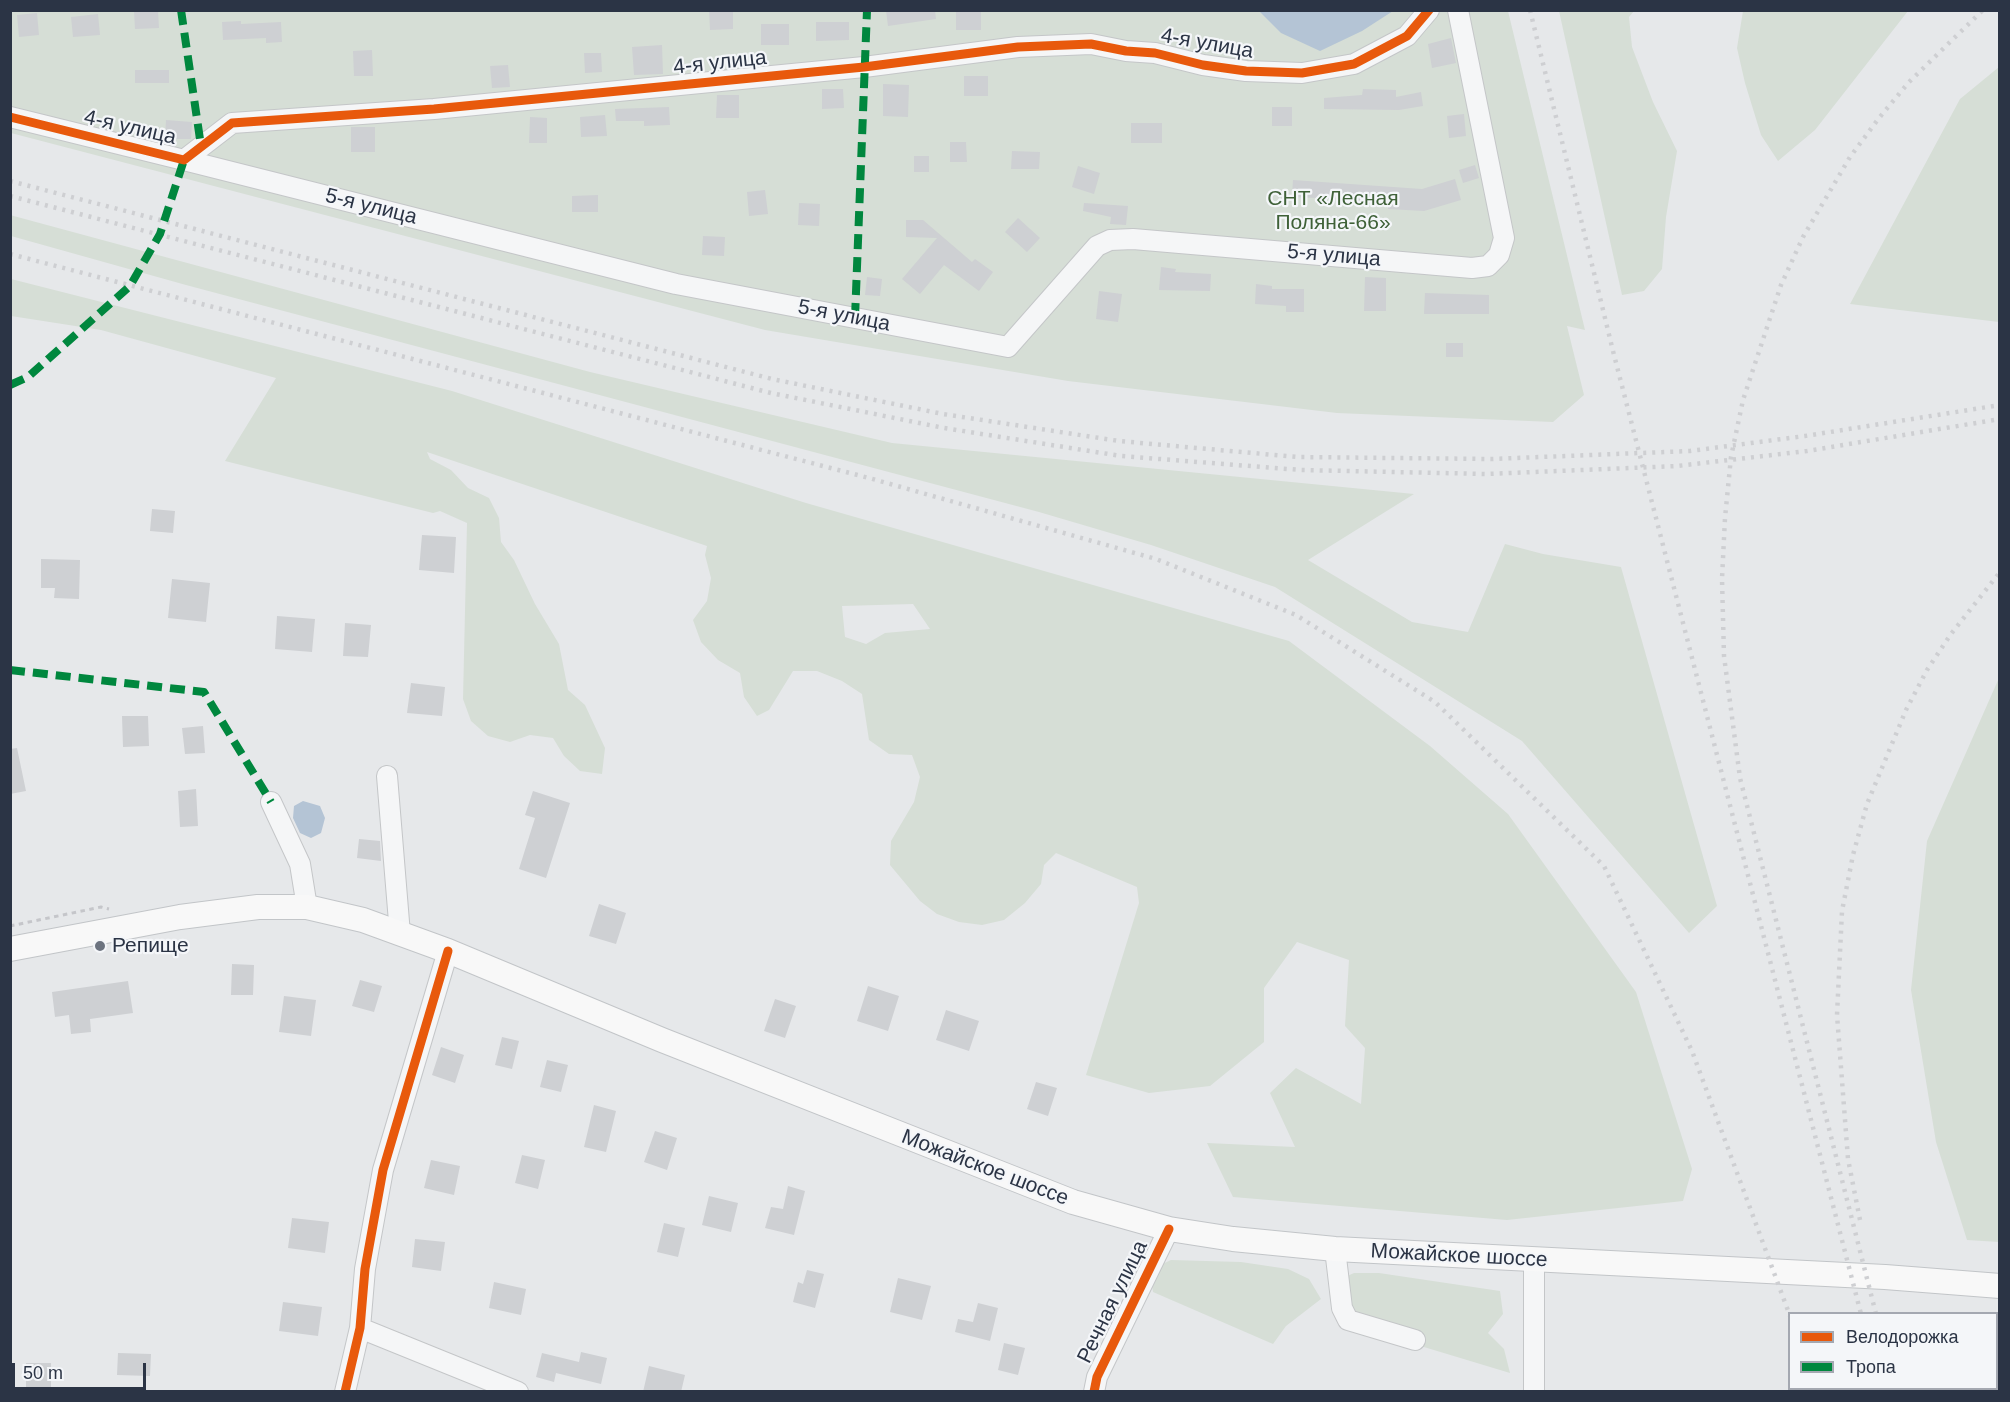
<!DOCTYPE html>
<meta charset="utf-8">
<style>
body{margin:0}
#map{position:relative;width:2010px;height:1402px;overflow:hidden;background:#e6e8ea;font-family:Helvetica,sans-serif}
canvas{display:block}
.frame{position:absolute;inset:0;border:12px solid #2b3445;pointer-events:none}
.legend{position:absolute;left:1788px;top:1312px;width:210px;height:78px;box-sizing:border-box;background:#f4f6f9;border:2px solid #a4a8b1;margin:0;padding:8px 10px;list-style:none;font-size:18px;color:#2b3445}
.legend li{display:flex;align-items:center;gap:12px;height:30px}
.legend b{width:30px;border:2px solid #a4a8b1}
.scale{position:absolute;left:12px;top:1363px;width:134px;height:27px;box-sizing:border-box;border:3px solid #2b3445;border-top:0;padding-left:8px;font-size:18px;line-height:21px;white-space:nowrap;color:#2b3445;-webkit-text-stroke:4px #f4f6f9;paint-order:stroke}
</style>
<div id="map">
<canvas width="2010" height="1402"></canvas>
<div class="frame"></div>
<ul class="legend">
<li><b style="height:8px;background:#e8590c"></b>Велодорожка</li>
<li><b style="height:8px;background:#00873e"></b>Тропа</li>
</ul>
<div class="scale">50 m</div>
</div>
<script>
const ctx = document.querySelector('canvas').getContext('2d');
ctx.lineJoin = 'round';
function fillPath(path, color) {
  ctx.fillStyle = color;
  ctx.fill(path, 'evenodd');
}
function poly(rows) {
  const path = new Path2D();
  for (const r of rows) {
    path.moveTo(r[0], r[1]);
    for (let i = 2; i < r.length; i += 2) path.lineTo(r[i], r[i + 1]);
  }
  return path;
}
function stroke(path, color, width, dash) {
  ctx.strokeStyle = color;
  ctx.lineWidth = width;
  ctx.lineCap = dash ? 'butt' : 'round';
  ctx.setLineDash(dash || []);
  ctx.stroke(path);
}
function label(font, color, halo, rows, align = 'center') {
  ctx.font = font + ' Helvetica,sans-serif';
  ctx.lineWidth = 4.5;
  ctx.setLineDash([]);
  ctx.textBaseline = 'middle';
  ctx.strokeStyle = halo;
  ctx.fillStyle = color;
  for (const [text, x, y, turn = 0] of rows) {
    ctx.save();
    ctx.translate(x, y);
    ctx.rotate((+turn || 0) * Math.PI / 180);
    ctx.textAlign = isNaN(turn) ? turn : align;
    if (halo) ctx.strokeText(text, 0, 0);
    ctx.fillText(text, 0, 0);
    ctx.restore();
  }
}
fillPath(poly([
 [11,11,1508,11,1585,330,1567,326,1584,395,1553,422,1337,413,1068,381,765,330,11,133],
 [1559,11,1634,11,1629,17,1632,47,1653,102,1677,151,1666,217,1662,269,1644,291,1622,295],
 [1743,11,1743,10,1908,11,1815,130,1778,161,1761,135,1745,83,1737,48],
 [1999,67,1999,322,1850,304,1960,99],
 [10,215,590,372,892,443,1414,494,1308,560,1412,622,1468,632,1505,544,1543,554,1621,567,1717,906,1689,933,1522,741,1275,587,1151,545,1039,512,186,285,11,236],
 [11,279,452,391,806,503,1289,641,1430,746,1508,814,1636,992,1692,1169,1683,1201,1507,1220,1233,1197,1207,1143,1295,1147,1270,1093,1296,1068,1361,1104,1365,1048,1345,1026,1349,960,1297,942,1264,988,1264,1042,1210,1086,1149,1093,1086,1075,1139,903,1137,887,1056,853,1044,865,1041,884,1025,903,1004,920,982,925,959,922,937,914,920,901,890,865,891,841,914,802,920,777,912,755,889,754,869,740,862,694,842,681,817,671,793,671,769,710,757,716,744,697,740,673,718,660,701,642,693,620,707,601,711,578,705,555,707,546,427,452,430,459,451,470,468,488,489,498,499,518,501,542,514,560,535,604,559,644,568,690,585,705,605,748,602,774,580,771,564,756,553,738,530,735,510,742,488,736,471,721,463,699,467,523,440,511,433,513,225,461,276,378,101,330,11,316],
 [913,604,930,629,885,633,866,644,845,637,842,606],
 [1999,678,1999,1242,1967,1240,1936,1142,1911,990,1927,841],
 [1171,1260,1241,1262,1288,1269,1309,1279,1321,1299,1286,1326,1273,1344,1153,1292,1150,1270],
 [1354,1273,1379,1273,1500,1291,1503,1314,1488,1333,1504,1349,1510,1373,1361,1328,1334,1282]
]), '#d6ded6');
fillPath(poly([
 [1259,11,1393,11,1362,31,1320,51,1281,33],
 [303,801,320,806,325,818,321,833,311,838,300,833,293,818,294,806]
]), '#b4c4d5');
fillPath(poly([
 [158,10,159,28,135,29,134,11],
 [709,10,733,10,733,29,710,30],
 [886,10,935,10,936,19,888,26],
 [956,10,981,10,981,30,956,30],
 [37,13,39,35,19,37,17,15],
 [98,14,100,35,73,37,71,17],
 [241,21,241,24,281,22,282,42,266,43,266,38,223,40,222,22],
 [816,22,849,22,849,40,816,41],
 [761,24,789,24,789,45,761,45],
 [1451,38,1456,63,1432,68,1428,44],
 [662,45,663,74,634,75,632,47],
 [372,50,373,76,354,76,353,51],
 [584,53,601,53,602,72,585,73],
 [508,65,510,87,492,88,490,66],
 [135,70,169,70,169,83,135,83],
 [964,76,988,76,988,96,964,96],
 [883,84,909,85,908,117,883,116],
 [822,89,843,89,844,108,822,109],
 [1363,89,1396,90,1396,97,1421,92,1423,106,1399,110,1324,109,1324,98,1362,95],
 [717,95,739,95,739,118,716,118],
 [669,107,670,125,644,126,644,121,616,121,615,109],
 [1272,107,1292,107,1292,126,1272,126],
 [1464,114,1466,136,1449,138,1447,116],
 [605,115,607,136,581,137,580,117],
 [530,117,547,118,547,143,529,143],
 [166,120,192,122,191,139,165,139],
 [1131,123,1162,123,1162,143,1131,143],
 [351,127,375,127,375,152,351,152],
 [950,142,966,142,967,162,950,162],
 [1012,151,1040,152,1039,169,1011,169],
 [914,156,929,156,929,172,914,172],
 [1475,165,1479,178,1463,183,1459,170],
 [1078,166,1100,173,1094,194,1072,187],
 [1455,179,1461,200,1424,211,1388,209,1388,205,1339,202,1339,199,1292,197,1293,180,1422,189],
 [765,190,768,214,749,216,747,192],
 [598,195,598,212,572,212,572,196],
 [799,203,820,204,819,226,798,225],
 [1084,203,1128,206,1126,225,1110,224,1111,217,1083,211],
 [1018,218,1040,238,1027,252,1005,232],
 [906,220,923,220,972,262,975,259,993,272,979,291,944,265,920,294,902,279,937,238,906,237],
 [703,236,725,237,724,256,702,255],
 [1161,267,1176,269,1175,272,1211,274,1210,291,1159,290],
 [867,277,882,279,880,296,865,295],
 [1365,277,1386,278,1386,311,1364,311],
 [1256,284,1272,286,1272,289,1304,289,1304,312,1286,312,1286,306,1255,304],
 [1099,291,1122,294,1118,322,1096,319],
 [1425,293,1489,295,1489,314,1424,314],
 [1446,343,1463,343,1463,357,1446,357],
 [152,509,175,511,173,533,150,531],
 [422,535,456,537,454,573,419,570],
 [41,559,80,560,79,599,54,598,55,588,41,588],
 [172,579,210,583,206,622,168,618],
 [277,616,315,619,312,652,275,649],
 [345,623,371,625,368,657,343,656],
 [411,683,445,687,442,716,407,713],
 [122,716,148,716,149,746,123,747],
 [203,726,205,753,185,754,182,728],
 [17,748,26,791,10,794,10,749],
 [196,789,198,826,180,827,178,791],
 [533,791,570,803,546,878,519,869,535,818,525,815],
 [359,839,380,841,381,861,357,858],
 [599,904,626,913,616,944,589,936],
 [232,964,254,965,253,995,231,995],
 [360,980,382,986,374,1012,352,1006],
 [128,981,133,1013,90,1019,91,1032,71,1034,69,1015,55,1017,52,992],
 [868,986,899,996,888,1031,857,1021],
 [284,996,316,1000,311,1036,279,1032],
 [775,999,796,1006,785,1038,764,1031],
 [946,1010,979,1021,969,1051,936,1040],
 [502,1037,519,1041,512,1069,495,1065],
 [441,1047,464,1055,455,1083,432,1075],
 [547,1060,568,1065,561,1092,540,1087],
 [1036,1082,1057,1088,1048,1116,1027,1109],
 [594,1105,616,1111,606,1152,584,1147],
 [655,1131,677,1138,667,1170,644,1162],
 [522,1155,545,1160,538,1189,515,1183],
 [431,1160,460,1166,454,1195,424,1188],
 [788,1186,805,1191,794,1235,765,1228,771,1207,783,1209],
 [709,1196,738,1203,731,1232,702,1225],
 [292,1218,329,1222,325,1253,288,1248],
 [664,1223,685,1228,678,1257,657,1252],
 [415,1239,445,1242,441,1271,412,1267],
 [807,1270,824,1274,815,1308,793,1302,798,1282,803,1284],
 [898,1278,931,1286,922,1320,890,1312],
 [494,1282,526,1289,521,1315,489,1308],
 [283,1302,322,1307,318,1336,279,1331],
 [978,1303,998,1308,990,1341,955,1332,958,1319,973,1322],
 [1004,1343,1025,1348,1018,1375,998,1370],
 [581,1352,607,1358,601,1384,556,1373,554,1382,536,1377,542,1353,579,1362],
 [118,1353,151,1354,150,1376,117,1375],
 [26,1363,51,1363,51,1390,26,1390],
 [649,1366,685,1375,681,1392,643,1392]
]), '#ced0d3');
const minor = poly([
 [10,117,184,160,232,123,434,109,864,67,1018,47,1091,44,1126,51,1155,53,1203,65,1246,71,1302,73,1354,64,1407,36,1429,10],
 [184,160,676,284,1008,347,1097,246,1110,240,1133,239,1472,268,1488,266,1499,255,1504,238,1458,10],
 [387,776,400,934],
 [271,802,300,864,307,907],
 [1335,1249,1342,1308,1348,1320,1415,1340],
 [1534,1260,1534,1392],
 [360,1328,518,1392],
 [345,1392,360,1328,365,1269,383,1170,448,951],
 [1094,1392,1097,1377,1169,1229]
]);
const major = poly([
 [10,949,180,917,258,907,307,907,363,920,448,951,662,1040,1073,1202,1169,1229,1233,1239,1335,1249,1885,1277,2000,1286]
]);
stroke(minor, '#c4c6c8', 22);
stroke(major, '#c2c5c8', 26);
stroke(poly([
 [10,926,101,907,109,909]
]), '#c5c6ca', 3, [4.5, 4.5]);
stroke(minor, '#f5f6f7', 20);
stroke(major, '#f8f8f8', 24);
stroke(poly([
 [1530,10,1613,351,1861,1314],
 [10,181,772,379,943,414,1119,441,1297,457,1491,459,1690,451,1805,436,2000,405],
 [10,196,771,393,944,428,1121,456,1301,470,1487,474,1677,466,1807,451,2000,419],
 [10,254,869,478,1156,559,1296,615,1435,702,1604,866,1692,1051,1790,1316],
 [1860,1220,1848,1159,1837,1015,1842,911,1853,855,1867,804,1906,710,1927,670,1951,634,2000,572],
 [1876,1314,1740,778,1724,656,1722,579,1725,518,1731,457,1743,400,1781,285,1803,237,1850,157,1879,118,1909,82,1983,10],
 [1816,1388,1817,1392],
 [1881,1388,1882,1392],
 [1896,1388,1897,1392],
 [1905,1388,1906,1392]
]), '#cecfd2', 4.5, [3, 6]);
stroke(poly([
 [181,10,201,146],
 [855,318,867,10],
 [10,385,28,377,130,286,160,234,184,160],
 [10,670,204,692,271,802]
]), '#00873e', 8, [15, 8]);
stroke(poly([
 [10,117,184,160,232,123,434,109,864,67,1018,47,1091,44,1126,51,1155,53,1203,65,1246,71,1302,73,1354,64,1407,36,1429,10],
 [345,1392,360,1328,365,1269,383,1170,448,951],
 [1094,1392,1097,1377,1169,1229]
]), '#e8590c', 9);
for (const [x, y, r, color] of [
 [100,946,6,"#6c737f"]
]) {
  const dot = new Path2D();
  dot.arc(x, y, r, 0, 2 * Math.PI);
  ctx.fillStyle = color;
  ctx.fill(dot);
  stroke(dot, '#f4f6f9', 2);
}
label('21px', '#2b3445', '#f4f6f9', [
 ["4-я улица",1207,44,10],
 ["4-я улица",720,63,-6],
 ["4-я улица",130,128,13],
 ["5-я улица",371,207,14],
 ["5-я улица",1334,256,5],
 ["5-я улица",844,316,11],
 ["Можайское шоссе",985,1168,21],
 ["Можайское шоссе",1459,1256,3],
 ["Речная улица",1113,1302,-64]
]);
label('21px', '#3f6138', '#f4f6f9', [
 ["СНТ «Лесная",1333,199],
 ["Поляна-66»",1333,223]
]);
label('21px', '#2b3445', '#f4f6f9', [
 ["Репище",112,946]
], 'left');
</script>
